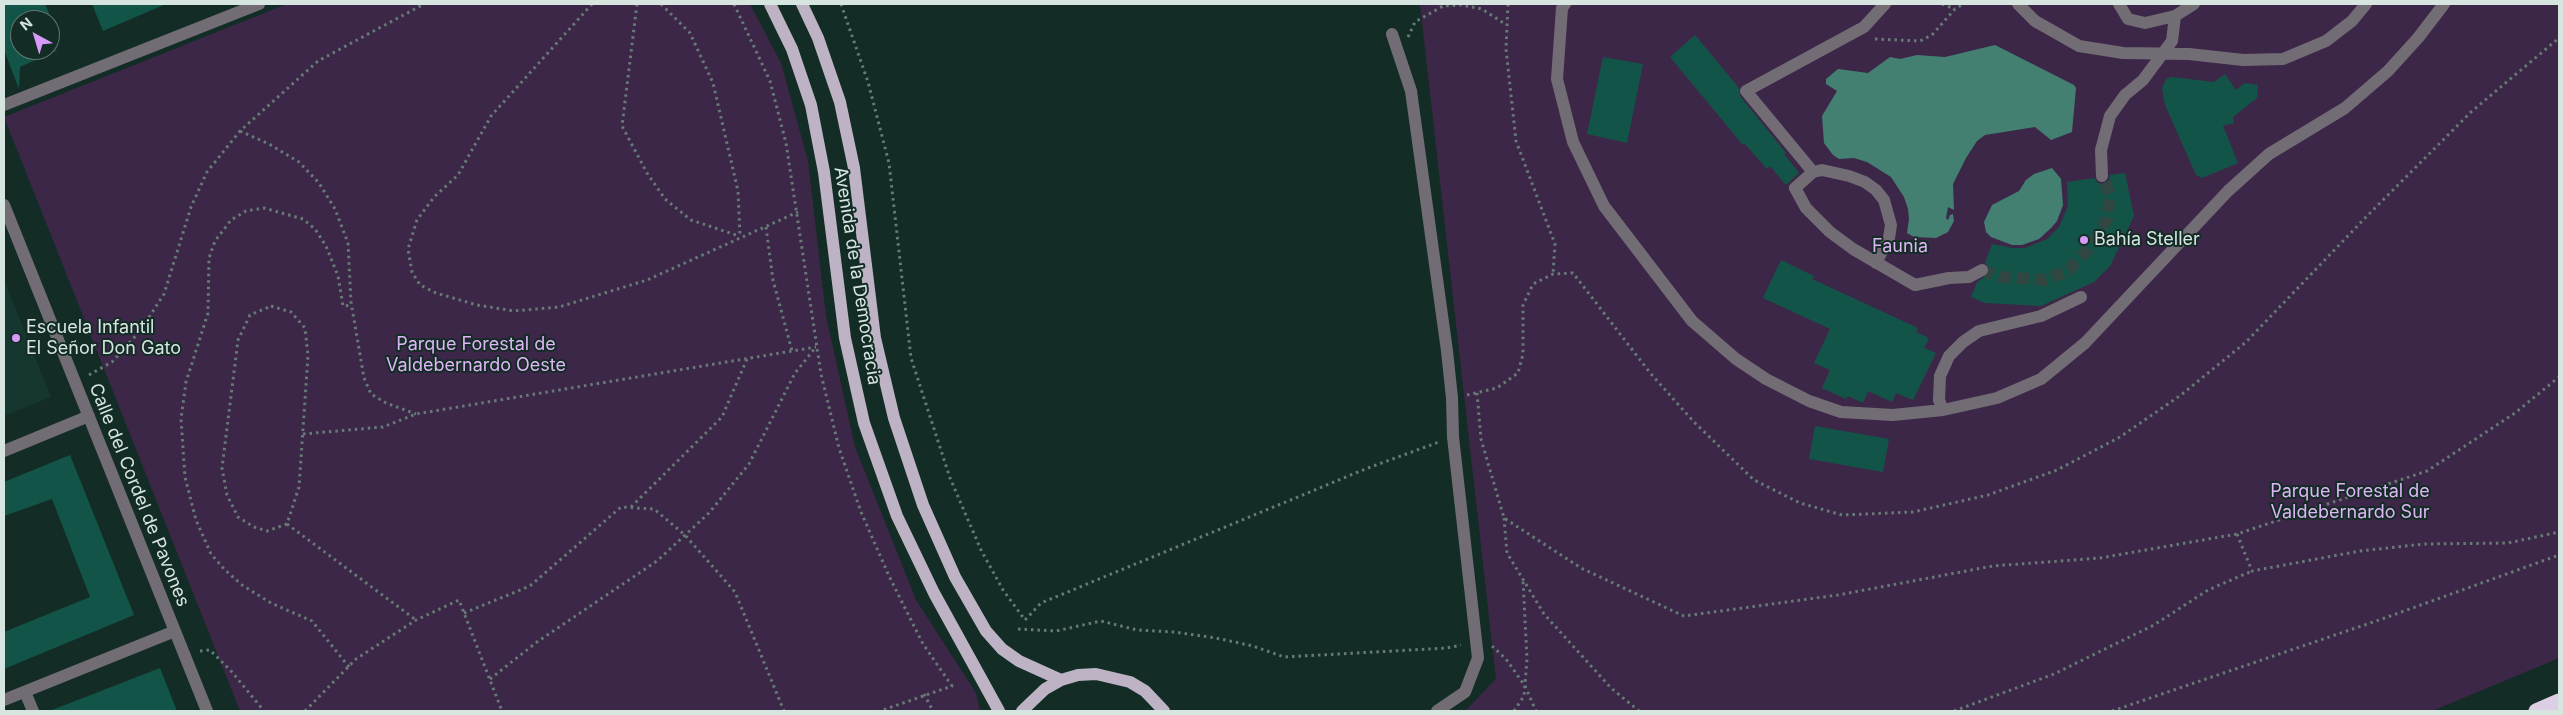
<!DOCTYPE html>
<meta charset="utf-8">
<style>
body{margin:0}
#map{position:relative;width:2563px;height:715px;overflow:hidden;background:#142c26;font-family:Inter,sans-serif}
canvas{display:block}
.frame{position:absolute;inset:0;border:5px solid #d7e5e1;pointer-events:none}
.north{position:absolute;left:10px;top:10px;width:50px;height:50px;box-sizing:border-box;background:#142c26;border:1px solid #627671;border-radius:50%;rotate:321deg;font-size:14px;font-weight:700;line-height:20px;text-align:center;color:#d7e5e1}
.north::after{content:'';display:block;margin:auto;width:18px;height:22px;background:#d89af8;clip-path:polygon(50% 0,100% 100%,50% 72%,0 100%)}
</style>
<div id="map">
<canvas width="2563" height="715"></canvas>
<div class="frame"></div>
<div class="north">N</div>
</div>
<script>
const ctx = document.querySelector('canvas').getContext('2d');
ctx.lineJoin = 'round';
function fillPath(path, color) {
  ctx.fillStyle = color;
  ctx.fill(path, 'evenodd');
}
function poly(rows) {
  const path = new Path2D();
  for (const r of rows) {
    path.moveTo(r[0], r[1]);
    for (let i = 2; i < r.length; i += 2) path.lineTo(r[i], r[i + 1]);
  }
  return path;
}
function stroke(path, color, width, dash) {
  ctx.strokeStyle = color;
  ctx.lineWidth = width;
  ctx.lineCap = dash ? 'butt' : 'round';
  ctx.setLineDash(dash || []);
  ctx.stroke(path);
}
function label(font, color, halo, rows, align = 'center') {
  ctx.font = font + ' Inter,sans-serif';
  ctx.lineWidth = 4;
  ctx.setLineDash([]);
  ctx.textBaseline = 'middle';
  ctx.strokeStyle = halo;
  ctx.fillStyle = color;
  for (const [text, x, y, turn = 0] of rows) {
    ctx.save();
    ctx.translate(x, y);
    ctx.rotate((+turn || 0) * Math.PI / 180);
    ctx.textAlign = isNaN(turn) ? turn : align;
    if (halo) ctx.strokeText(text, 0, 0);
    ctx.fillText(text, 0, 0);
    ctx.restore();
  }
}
fillPath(poly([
 [4,280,51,397,4,416]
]), '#16372f');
fillPath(poly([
 [287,4,750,4,781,63,808,161,826,316,855,447,916,600,976,693,980,711,240,711,4,117],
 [1420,4,2559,4,2559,658,2432,711,1465,711,1496,679]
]), '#3d2748');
fillPath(poly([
 [1995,45,2074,85,2076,88,2072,132,2051,140,2035,127,1985,135,1977,141,1966,158,1953,184,1954,210,1948,207,1946,218,1948,220,1950,215,1953,214,1954,221,1948,232,1936,238,1914,237,1907,233,1909,219,1908,209,1904,197,1891,177,1867,162,1854,158,1839,159,1833,155,1824,143,1822,116,1837,91,1826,84,1826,79,1838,69,1868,73,1890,57,1900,59,1917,55,1945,57],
 [2052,168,2061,179,2063,205,2057,221,2051,228,2039,239,2022,245,2012,245,1991,237,1986,232,1984,222,1992,205,2019,191,2026,180,2034,174]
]), '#438071');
fillPath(poly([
 [4,4,45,4,52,20,20,20,20,50,58,50,20,67,19,89,4,50],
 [92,4,166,4,103,31],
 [1695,35,1739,88,1740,96,1786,153,1784,154,1799,173,1786,185,1770,166,1767,169,1745,144,1743,145,1670,57],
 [1603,57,1643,64,1627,143,1587,134],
 [2225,74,2236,90,2245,83,2258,85,2257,98,2233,117,2234,123,2223,126,2238,163,2202,178,2196,175,2165,105,2162,88,2166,79,2172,77,2214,82],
 [2125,173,2134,216,2110,266,2094,282,2041,306,1985,303,1971,297,1977,282,1989,274,1989,267,1985,263,1992,244,2013,248,2025,248,2047,239,2059,227,2068,206,2067,182,2094,178,2098,183,2103,184,2109,180,2110,175],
 [1781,260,1814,276,1812,279,1918,328,1916,332,1929,338,1924,348,1936,353,1913,400,1896,393,1892,402,1868,391,1863,403,1848,396,1846,399,1822,388,1830,370,1814,363,1830,329,1763,298],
 [1815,426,1889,439,1883,472,1809,459],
 [70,455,134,615,4,669,4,632,90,597,52,499,4,516,4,482],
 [160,668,177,711,53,711,52,710]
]), '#125548');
stroke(poly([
 [1982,270,2001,277,2046,280,2069,270,2092,245,2107,219,2110,195,2102,176]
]), '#314842', 12, [12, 6]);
stroke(poly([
 [592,4,491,116,458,175,434,197,417,220,408,249,412,272,420,285,436,293,477,305,514,311,559,307,647,280,798,212],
 [637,4,622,126,647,173,665,199,691,220,739,236],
 [661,4,690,33,713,83,738,191,740,236],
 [734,4,770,81,786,143,821,374,839,448,861,512,889,576,923,644,952,686,880,711],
 [841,4,868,82,889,163,911,358,950,478,981,550,1003,590,1025,620,1041,603,1368,468,1439,442],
 [1508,4,1506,49,1516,141,1555,244,1553,274],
 [1942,4,1955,9],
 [1408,37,1415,22,1443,6,1461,5,1482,9,1505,24],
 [1875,39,1920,41,1932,35,1955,9,1963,4],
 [240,131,269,144,299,162,319,183,335,209,348,243,351,302,364,378,371,394,386,403,416,414],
 [766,227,773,280,792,351],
 [271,306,291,312,305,328,308,356,299,487,287,524,267,531,254,527,238,517,227,495,222,468,238,340,250,315,271,306],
 [89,375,112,362,140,331,164,294,191,207,207,172,240,131,318,61,424,4],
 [1477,393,1481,439,1504,518,1581,568,1684,616,1838,595,1993,566,2100,558,2237,534,2427,471,2515,413,2559,377],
 [1467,395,1497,388,1518,373,1523,354,1523,305,1533,284,1553,274,1573,273,1651,374,1694,422,1754,480,1800,503,1842,515,1913,512,1988,495,2057,470,2120,437,2181,395,2246,342,2368,215,2471,112,2559,38],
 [303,434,383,427,416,414,816,347],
 [631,507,722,417,747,359],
 [1504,518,1507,553,1544,614,1611,688,1639,711],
 [287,524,416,620],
 [2237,534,2252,571,2360,551,2424,544,2508,543,2559,532],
 [464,613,530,586,621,507,654,509,685,535,735,592,784,711],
 [1018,629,1056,631,1101,621,1137,630,1174,632,1216,638,1253,646,1284,657,1447,648,1461,645],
 [1492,646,1506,659,1525,686,1536,711],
 [200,651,210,650,232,672,264,711],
 [349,667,312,621,271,603,242,585,224,569,211,554,196,520,185,477,181,419,186,382,208,313,209,258,215,241,231,220,246,211,264,208,303,219,315,229,326,246,338,276,343,306,352,305],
 [490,679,537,642,657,561,709,513,749,464,795,373,816,347],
 [924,694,933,711],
 [305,711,356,659,416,620,459,600,502,711],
 [1514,711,1524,696,1527,659,1523,580],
 [1954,711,2054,674,2154,625,2208,590,2252,571],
 [2112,711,2382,619,2559,555]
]), '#677b76', 3, [2.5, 4]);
stroke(poly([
 [1565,4,1562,8,1557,79,1573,142,1604,206,1692,321,1736,359,1766,379,1809,401,1841,412,1893,415,1943,410,1997,398,2041,379,2085,343,2228,191,2269,154,2345,108,2388,71,2418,38,2444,4],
 [1885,4,1864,27,1746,91,1813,172,1795,188,1806,208,1830,232,1853,249,1915,285,1949,278,1969,277,1982,270],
 [2018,4,2035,21,2079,46,2123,53,2189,54,2243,60,2283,59,2326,41,2352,21,2366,4],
 [2119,4,2128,19,2145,23,2175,16,2194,4],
 [1392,34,1411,91,1447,351,1452,398,1453,437,1478,658,1465,692,1437,711],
 [4,105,259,4],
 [1813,172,1822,170,1849,176,1865,182,1876,190,1884,200,1891,225,1889,238,1876,263],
 [2102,176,2101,150,2110,116,2125,95,2143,80,2172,41,2175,16],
 [4,205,207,711],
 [1943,410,1939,400,1940,376,1949,356,1963,342,1979,331,2041,316,2081,297],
 [4,451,89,416],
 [25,692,33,711],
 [4,700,175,631]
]), '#726d75', 12);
stroke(poly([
 [770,4,792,49,811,105,824,172,845,338,864,423,897,516,934,593,999,711],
 [802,4,818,38,840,102,854,168,875,338,894,418,923,505,955,577,986,631,1002,649,1019,661,1061,680],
 [1022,711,1045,689,1061,680,1078,675,1096,674,1130,682,1145,691,1164,711]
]), '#beb3c4', 12);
stroke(poly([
 [2536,711,2559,701]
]), '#dccfe4', 15);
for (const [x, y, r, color] of [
 [2084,240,5,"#d89af8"],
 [16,338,5,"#d89af8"]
]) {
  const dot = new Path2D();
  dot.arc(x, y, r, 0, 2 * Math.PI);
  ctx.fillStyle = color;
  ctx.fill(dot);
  stroke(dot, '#142c26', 2);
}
label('18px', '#d7e5e1', '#142c26', [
 ["Bahía Steller",2094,240],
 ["Escuela Infantil",26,328],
 ["El Señor Don Gato",26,349]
], 'left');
label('18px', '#deb5f5', '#142c26', [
 ["Faunia",1900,247],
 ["Parque Forestal de",476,345],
 ["Valdebernardo Oeste",476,366],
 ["Parque Forestal de",2350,492],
 ["Valdebernardo Sur",2350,513]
]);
label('18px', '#d7e5e1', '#142c26', [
 ["Avenida de la Democracia",857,276,81],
 ["Calle del Cordel de Pavones",139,495,68]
]);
</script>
